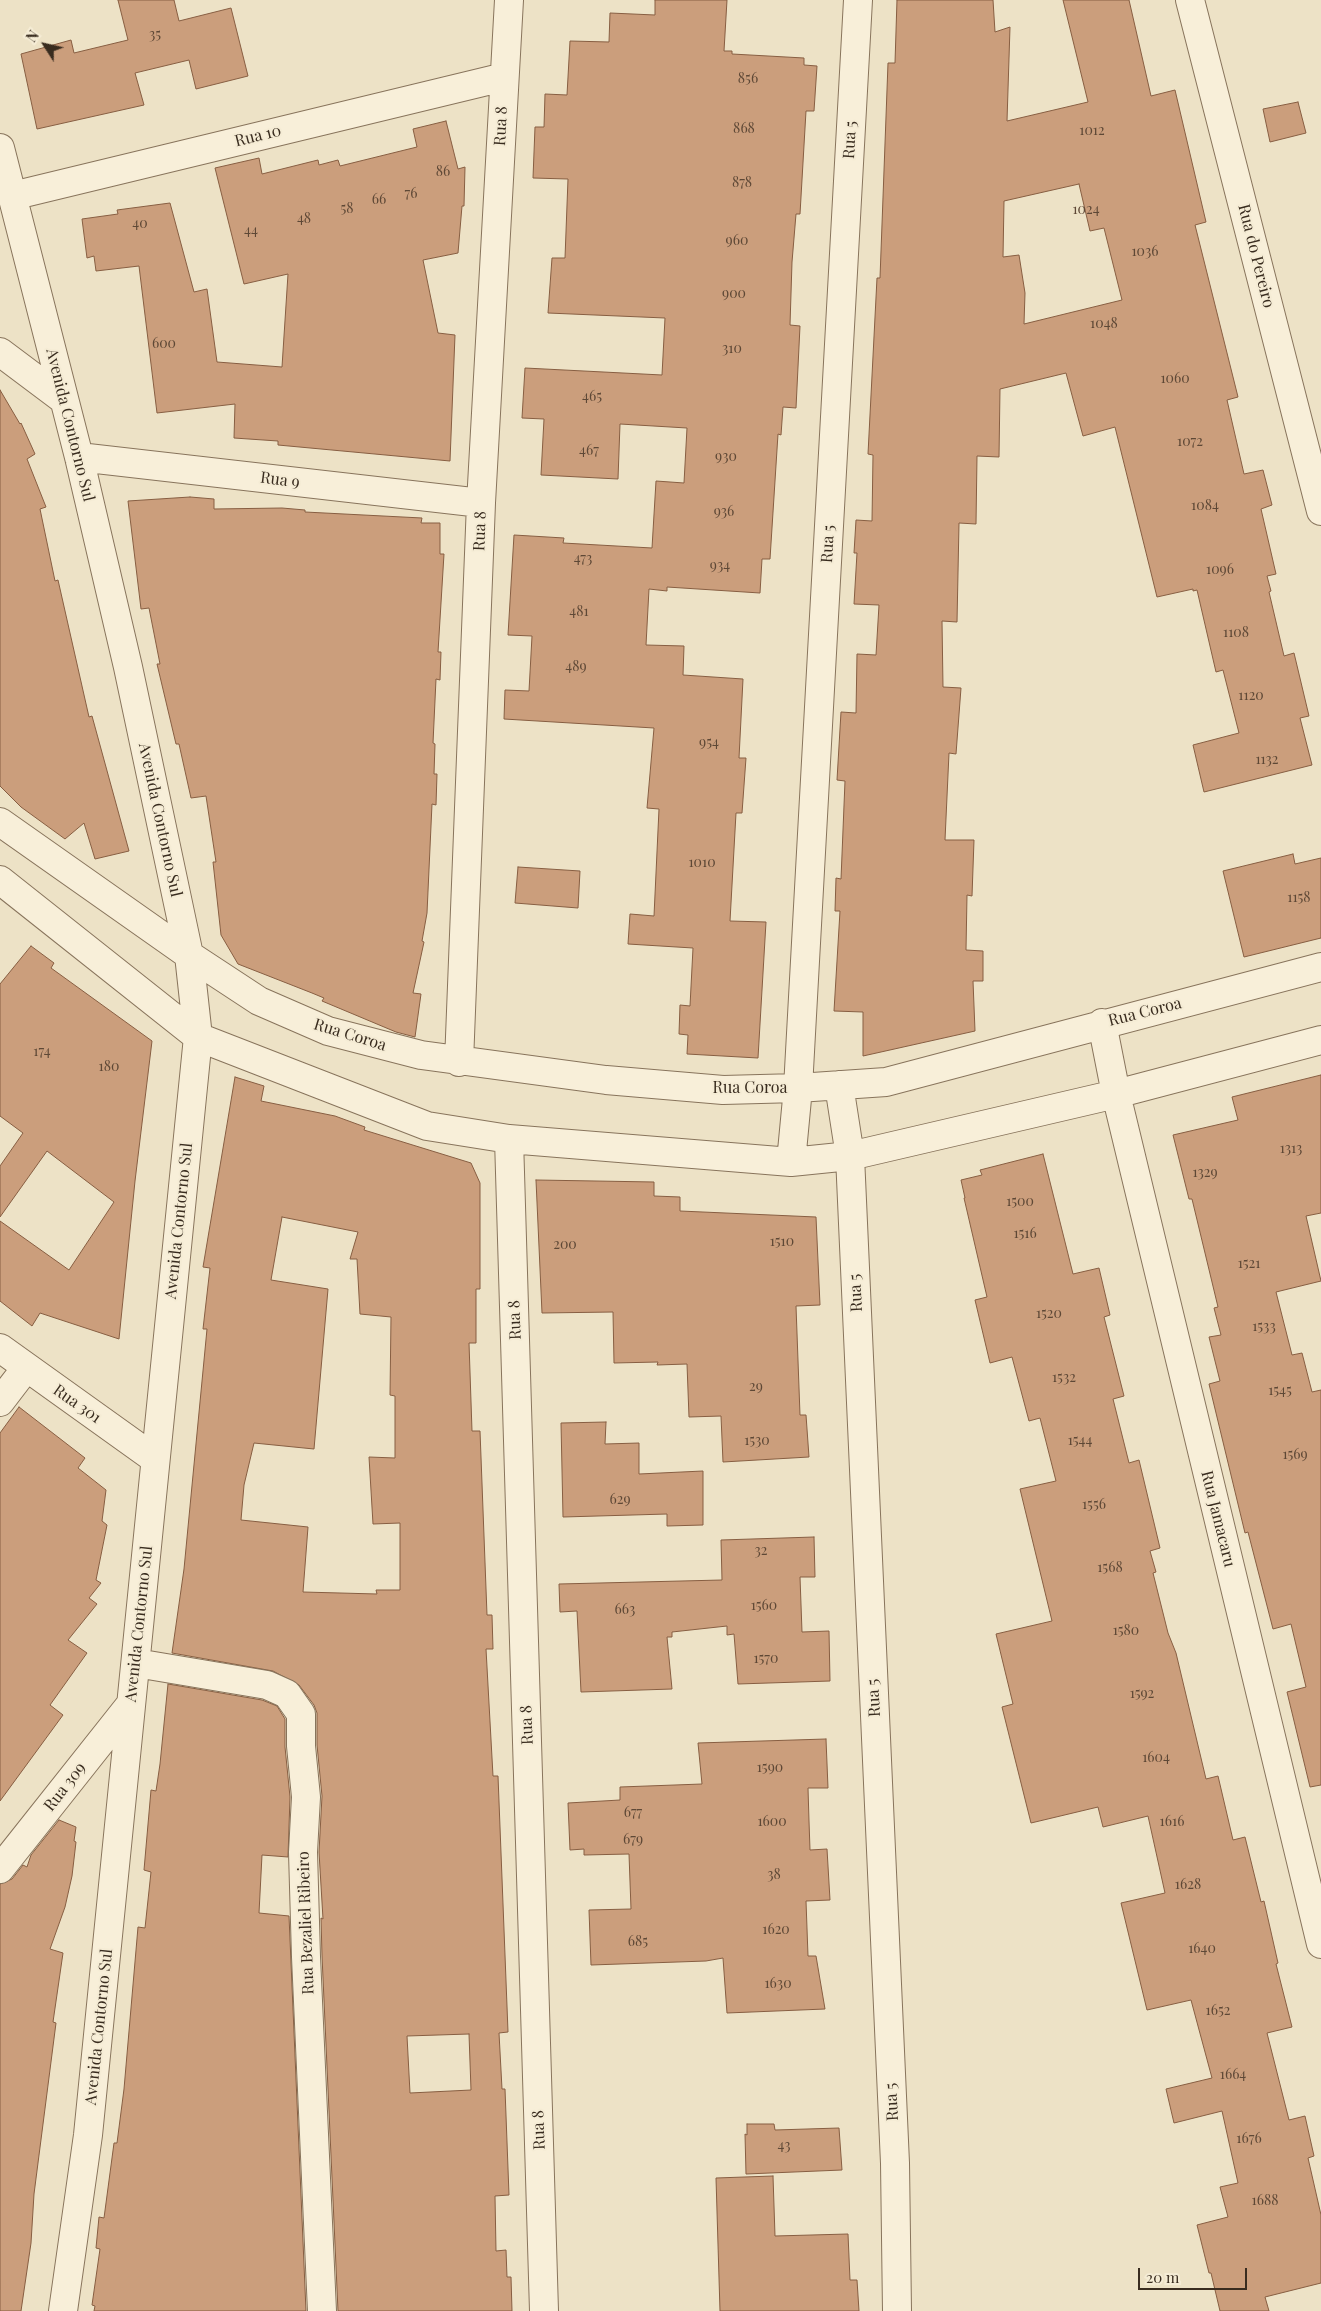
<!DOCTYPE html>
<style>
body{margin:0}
#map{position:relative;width:1321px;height:2311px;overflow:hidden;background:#ede2c6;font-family:"Playfair Display",serif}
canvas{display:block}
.north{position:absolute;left:20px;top:20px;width:50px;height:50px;-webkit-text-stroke:4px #f5ecd5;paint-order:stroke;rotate:305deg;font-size:14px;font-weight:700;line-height:20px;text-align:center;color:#392c1f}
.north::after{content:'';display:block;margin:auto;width:18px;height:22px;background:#392c1f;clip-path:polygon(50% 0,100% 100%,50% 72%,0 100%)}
.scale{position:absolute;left:1138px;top:2268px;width:109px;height:22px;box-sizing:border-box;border:2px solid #392c1f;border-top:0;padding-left:6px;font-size:15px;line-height:18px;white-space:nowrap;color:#392c1f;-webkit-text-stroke:4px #f5ecd5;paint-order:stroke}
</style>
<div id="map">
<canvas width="1321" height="2311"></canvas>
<div class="north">N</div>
<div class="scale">20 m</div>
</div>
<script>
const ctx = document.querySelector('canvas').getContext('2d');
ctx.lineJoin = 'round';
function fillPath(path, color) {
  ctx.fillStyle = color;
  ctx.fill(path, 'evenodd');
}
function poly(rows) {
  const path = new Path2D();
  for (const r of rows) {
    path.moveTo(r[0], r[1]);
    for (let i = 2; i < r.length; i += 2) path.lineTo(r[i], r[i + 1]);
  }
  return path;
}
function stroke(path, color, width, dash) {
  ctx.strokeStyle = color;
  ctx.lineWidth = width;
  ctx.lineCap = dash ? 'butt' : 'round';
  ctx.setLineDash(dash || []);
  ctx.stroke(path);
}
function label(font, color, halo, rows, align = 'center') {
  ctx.font = font + ' "Playfair Display",serif';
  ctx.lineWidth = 4;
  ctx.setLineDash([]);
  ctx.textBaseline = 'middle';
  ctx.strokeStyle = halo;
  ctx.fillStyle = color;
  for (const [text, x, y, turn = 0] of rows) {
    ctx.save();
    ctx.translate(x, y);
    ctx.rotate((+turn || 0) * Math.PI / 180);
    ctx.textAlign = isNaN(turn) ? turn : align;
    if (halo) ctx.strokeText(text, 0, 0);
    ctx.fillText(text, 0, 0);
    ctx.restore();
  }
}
const building = poly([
 [118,0,174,0,179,21,231,8,248,76,196,89,189,60,135,73,144,105,37,129,21,54,71,40,74,53,128,40,118,0],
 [655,0,727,0,724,51,732,51,732,54,804,58,804,65,817,66,814,111,806,111,800,214,796,214,792,262,790,325,800,326,796,408,783,407,781,435,778,434,770,559,762,559,760,593,667,587,667,591,649,589,646,645,684,646,683,675,743,679,739,758,746,758,742,813,736,813,730,921,766,922,758,1058,687,1054,688,1035,679,1034,680,1005,690,1006,693,948,628,944,630,914,654,916,659,809,647,808,654,728,504,719,505,690,529,691,532,636,508,635,514,535,564,538,563,543,652,548,656,481,684,483,687,428,620,424,618,479,541,475,544,419,522,418,525,368,662,375,665,318,548,313,552,258,565,258,568,179,533,178,535,127,544,127,545,94,567,95,570,41,609,42,610,13,655,15,655,0],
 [897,0,993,0,995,32,1010,27,1007,121,1088,102,1063,0,1129,0,1151,96,1175,90,1206,222,1195,225,1238,397,1227,400,1244,474,1263,470,1272,505,1261,509,1276,574,1267,576,1271,591,1269,592,1284,656,1294,653,1309,716,1300,718,1312,765,1204,792,1193,745,1239,733,1223,670,1216,672,1197,590,1193,591,1193,589,1157,597,1115,427,1083,436,1066,373,1000,389,999,457,977,456,976,524,959,523,957,622,942,621,943,687,961,688,956,754,949,753,945,840,974,840,972,896,967,895,966,950,983,951,983,981,973,981,975,1031,863,1056,863,1012,834,1011,840,911,835,911,836,878,841,879,845,781,837,780,841,712,856,713,857,654,876,655,879,605,854,604,857,553,854,553,856,520,872,521,873,455,868,454,877,278,880,278,888,63,895,63,897,0],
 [1079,184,1090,231,1104,228,1122,300,1024,324,1025,293,1019,255,1003,257,1004,201,1079,184],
 [1298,102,1306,133,1270,142,1263,109,1298,102],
 [446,121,458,169,465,167,464,206,462,206,458,253,423,260,438,333,455,335,450,461,278,445,278,441,234,438,235,404,157,413,139,266,96,271,94,256,87,258,82,219,118,214,117,210,170,203,194,292,207,289,217,362,282,367,288,274,244,284,215,168,259,158,262,174,318,160,319,165,338,160,340,166,417,147,413,129,446,121],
 [0,390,20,424,21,423,35,454,27,459,46,507,40,509,55,581,58,580,89,717,92,716,129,851,95,859,84,823,65,839,21,807,0,786,0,390],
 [190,497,214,499,214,509,282,508,305,510,305,512,422,518,421,523,440,523,440,554,444,554,438,652,441,652,440,680,436,679,433,743,435,744,434,774,437,774,436,805,432,804,427,913,422,941,424,942,413,993,421,994,415,1037,396,1032,322,1001,324,998,312,993,238,964,221,935,213,862,216,862,206,796,191,798,179,744,176,744,157,664,160,664,149,608,141,609,128,501,190,497],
 [1293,854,1295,864,1321,858,1321,938,1244,957,1223,871,1293,854],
 [518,867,580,871,578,908,515,903,518,867],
 [31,946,54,963,51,968,152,1041,135,1181,119,1339,40,1313,32,1326,0,1301,0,1221,69,1270,114,1202,47,1151,0,1217,0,1166,23,1133,0,1116,0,984,31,946],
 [1321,1075,1321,1213,1306,1216,1321,1281,1276,1292,1292,1355,1302,1353,1312,1392,1321,1390,1321,1785,1310,1787,1287,1692,1306,1687,1291,1624,1273,1629,1248,1532,1245,1533,1209,1384,1220,1381,1209,1337,1221,1335,1214,1308,1218,1307,1192,1199,1189,1199,1173,1135,1238,1120,1232,1097,1321,1075],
 [235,1077,264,1086,261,1101,335,1116,365,1127,364,1130,471,1163,480,1183,480,1289,476,1289,476,1343,469,1343,472,1431,480,1431,487,1615,492,1615,493,1649,486,1649,493,1776,498,1776,508,2032,499,2033,502,2089,505,2089,509,2195,495,2196,496,2251,506,2250,507,2277,511,2277,512,2311,338,2311,322,1956,321,1918,323,1919,319,1852,322,1796,317,1745,317,1713,314,1705,299,1685,273,1671,172,1653,184,1569,207,1329,203,1329,210,1268,203,1267,235,1077],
 [282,1217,358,1232,350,1259,357,1259,360,1314,391,1317,390,1395,395,1396,395,1458,369,1457,373,1524,400,1523,400,1590,376,1590,377,1594,303,1592,308,1527,241,1520,244,1485,254,1443,314,1449,328,1289,271,1280,282,1217],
 [469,2034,471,2090,410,2093,407,2036,469,2034],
 [1043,1154,1073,1274,1099,1268,1110,1315,1104,1317,1124,1396,1113,1399,1129,1463,1139,1460,1160,1548,1150,1551,1156,1572,1153,1573,1168,1633,1176,1653,1206,1779,1218,1776,1233,1840,1245,1837,1261,1902,1264,1901,1278,1963,1276,1964,1292,2027,1267,2033,1289,2120,1305,2116,1314,2156,1308,2158,1321,2215,1321,2283,1265,2297,1269,2311,1220,2311,1211,2273,1209,2273,1197,2225,1228,2217,1220,2187,1238,2183,1222,2111,1174,2123,1166,2089,1212,2078,1191,2000,1147,2010,1121,1903,1165,1893,1148,1816,1103,1827,1098,1807,1031,1823,1002,1707,1013,1704,996,1634,1052,1621,1020,1489,1056,1481,1040,1418,1029,1421,1012,1357,990,1363,975,1300,987,1297,964,1198,965,1198,961,1180,982,1175,980,1170,1043,1154],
 [536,1180,654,1182,654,1196,680,1197,680,1211,816,1217,820,1305,796,1306,800,1415,806,1415,809,1457,723,1462,721,1416,689,1417,687,1364,657,1365,658,1362,614,1363,613,1312,542,1313,536,1180],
 [19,1407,85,1458,78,1468,106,1490,102,1521,107,1525,96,1580,101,1583,89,1598,97,1604,68,1640,87,1653,50,1705,63,1715,0,1801,0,1433,19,1407],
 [606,1422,605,1444,639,1443,639,1474,703,1471,703,1525,667,1526,667,1514,563,1517,561,1423,606,1422],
 [814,1537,815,1577,800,1577,802,1632,829,1631,830,1681,738,1684,734,1634,727,1635,727,1626,672,1632,672,1637,667,1637,672,1689,581,1692,577,1611,560,1612,559,1584,722,1580,721,1540,814,1537],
 [168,1684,262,1700,277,1706,285,1719,285,1747,290,1797,288,1857,262,1855,259,1913,289,1916,306,2311,94,2311,95,2306,92,2305,100,2249,96,2248,99,2217,104,2218,114,2143,117,2143,124,2089,138,1927,145,1928,151,1872,144,1870,151,1790,156,1791,160,1764,168,1684],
 [826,1739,828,1788,808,1788,809,1821,810,1850,827,1849,830,1900,806,1901,808,1956,816,1956,825,2009,727,2013,723,1958,706,1961,591,1965,589,1910,631,1909,629,1854,584,1855,584,1849,570,1850,568,1803,620,1800,620,1787,702,1784,698,1743,826,1739],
 [59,1820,76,1827,74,1841,76,1842,72,1876,65,1907,50,1949,63,1953,53,2022,56,2023,34,2194,31,2243,21,2311,0,2311,0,1884,12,1879,23,1865,27,1867,31,1855,59,1820],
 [747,2124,774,2124,775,2130,839,2128,842,2170,746,2174,745,2134,747,2135,747,2124],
 [773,2176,775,2236,848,2234,850,2280,857,2280,859,2311,720,2311,716,2178,773,2176]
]);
fillPath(building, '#cb9e7c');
stroke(building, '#875e42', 1);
const minor = poly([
 [1190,0,1321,511],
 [0,148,79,457,128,667,189,955,198,1037,88,2135,63,2311],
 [12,196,504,77],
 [0,352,64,400],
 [79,457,481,503],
 [0,822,189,955,259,1001,328,1031,421,1055,606,1080,723,1090,798,1088,886,1082,1321,967],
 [0,880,198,1037,427,1126,509,1139,791,1162,850,1156,1116,1094,1321,1040],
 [1102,1023,1116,1094,1321,1944],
 [459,1062,481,503,509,0],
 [839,1085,850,1156,895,2163,897,2311],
 [509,1139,544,2311],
 [791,1162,798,1088,858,0],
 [0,1348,155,1459],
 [0,1402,26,1368],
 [136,1663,267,1685,287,1694,301,1714,301,1746,306,1797,303,1852,306,1957,322,2311],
 [0,1869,130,1705]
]);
stroke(minor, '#88745c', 30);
stroke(minor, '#f8efd9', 28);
label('14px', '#5e4836', null, [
 ["35",155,35],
 ["856",748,79],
 ["868",744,129],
 ["1012",1092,131],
 ["86",443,172],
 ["878",742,183],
 ["76",411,194],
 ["66",379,200],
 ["58",347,209],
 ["1024",1086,210],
 ["48",304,219],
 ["40",140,224],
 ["44",251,231],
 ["960",737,241],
 ["1036",1145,252],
 ["900",734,294],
 ["1048",1104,324],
 ["600",164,344],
 ["310",732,349],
 ["1060",1175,379],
 ["465",592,397],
 ["1072",1190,442],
 ["467",589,451],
 ["930",726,457],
 ["1084",1205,506],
 ["936",724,512],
 ["473",583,559],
 ["934",720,566],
 ["1096",1220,570],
 ["481",579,612],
 ["1108",1236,633],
 ["489",576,667],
 ["1120",1251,696],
 ["954",709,743],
 ["1132",1267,760],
 ["1010",702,863],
 ["1158",1299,898],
 ["174",42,1052],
 ["180",109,1067],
 ["1313",1291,1149],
 ["1329",1205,1173],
 ["1500",1020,1202],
 ["1516",1025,1234],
 ["1510",782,1242],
 ["200",565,1245],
 ["1521",1249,1264],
 ["1520",1049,1314],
 ["1533",1264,1327],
 ["1532",1064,1378],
 ["29",756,1387],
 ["1545",1280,1391],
 ["1530",757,1441],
 ["1544",1080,1441],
 ["1569",1295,1455],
 ["629",620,1500],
 ["1556",1094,1505],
 ["32",761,1551],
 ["1568",1110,1568],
 ["1560",764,1606],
 ["663",625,1610],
 ["1580",1126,1631],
 ["1570",766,1659],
 ["1592",1142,1694],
 ["1604",1156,1758],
 ["1590",770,1768],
 ["677",633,1813],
 ["1600",772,1822],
 ["1616",1172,1822],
 ["679",633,1840],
 ["38",774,1875],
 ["1628",1188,1885],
 ["1620",776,1930],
 ["685",638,1942],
 ["1640",1202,1949],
 ["1630",778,1984],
 ["1652",1218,2011],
 ["1664",1233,2075],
 ["1676",1249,2139],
 ["43",784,2146],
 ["1688",1265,2201]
]);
label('16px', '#392c1f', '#f5ecd5', [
 ["Rua 8",501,126,-87],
 ["Rua 10",258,136,-14],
 ["Rua 5",850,140,-87],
 ["Rua do Pereiro",1256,256,76],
 ["Avenida Contorno Sul",70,425,76],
 ["Rua 9",280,480,7],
 ["Rua 8",480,531,-88],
 ["Rua 5",828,544,-87],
 ["Avenida Contorno Sul",160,820,78],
 ["Rua Coroa",1145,1012,-14],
 ["Rua Coroa",350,1035,17],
 ["Rua Coroa",750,1088],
 ["Avenida Contorno Sul",179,1221,-84],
 ["Rua 5",856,1293,-93],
 ["Rua 8",515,1320,-92],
 ["Rua 301",77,1404,35],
 ["Rua Jamacaru",1218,1519,76],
 ["Avenida Contorno Sul",139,1624,-84],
 ["Rua 5",874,1698,-93],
 ["Rua 8",527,1725,-92],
 ["Rua 309",65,1787,-52],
 ["Rua Bezaliel Ribeiro",306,1923,-92],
 ["Avenida Contorno Sul",99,2027,-84],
 ["Rua 5",892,2102,-93],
 ["Rua 8",539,2130,-92]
]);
</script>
